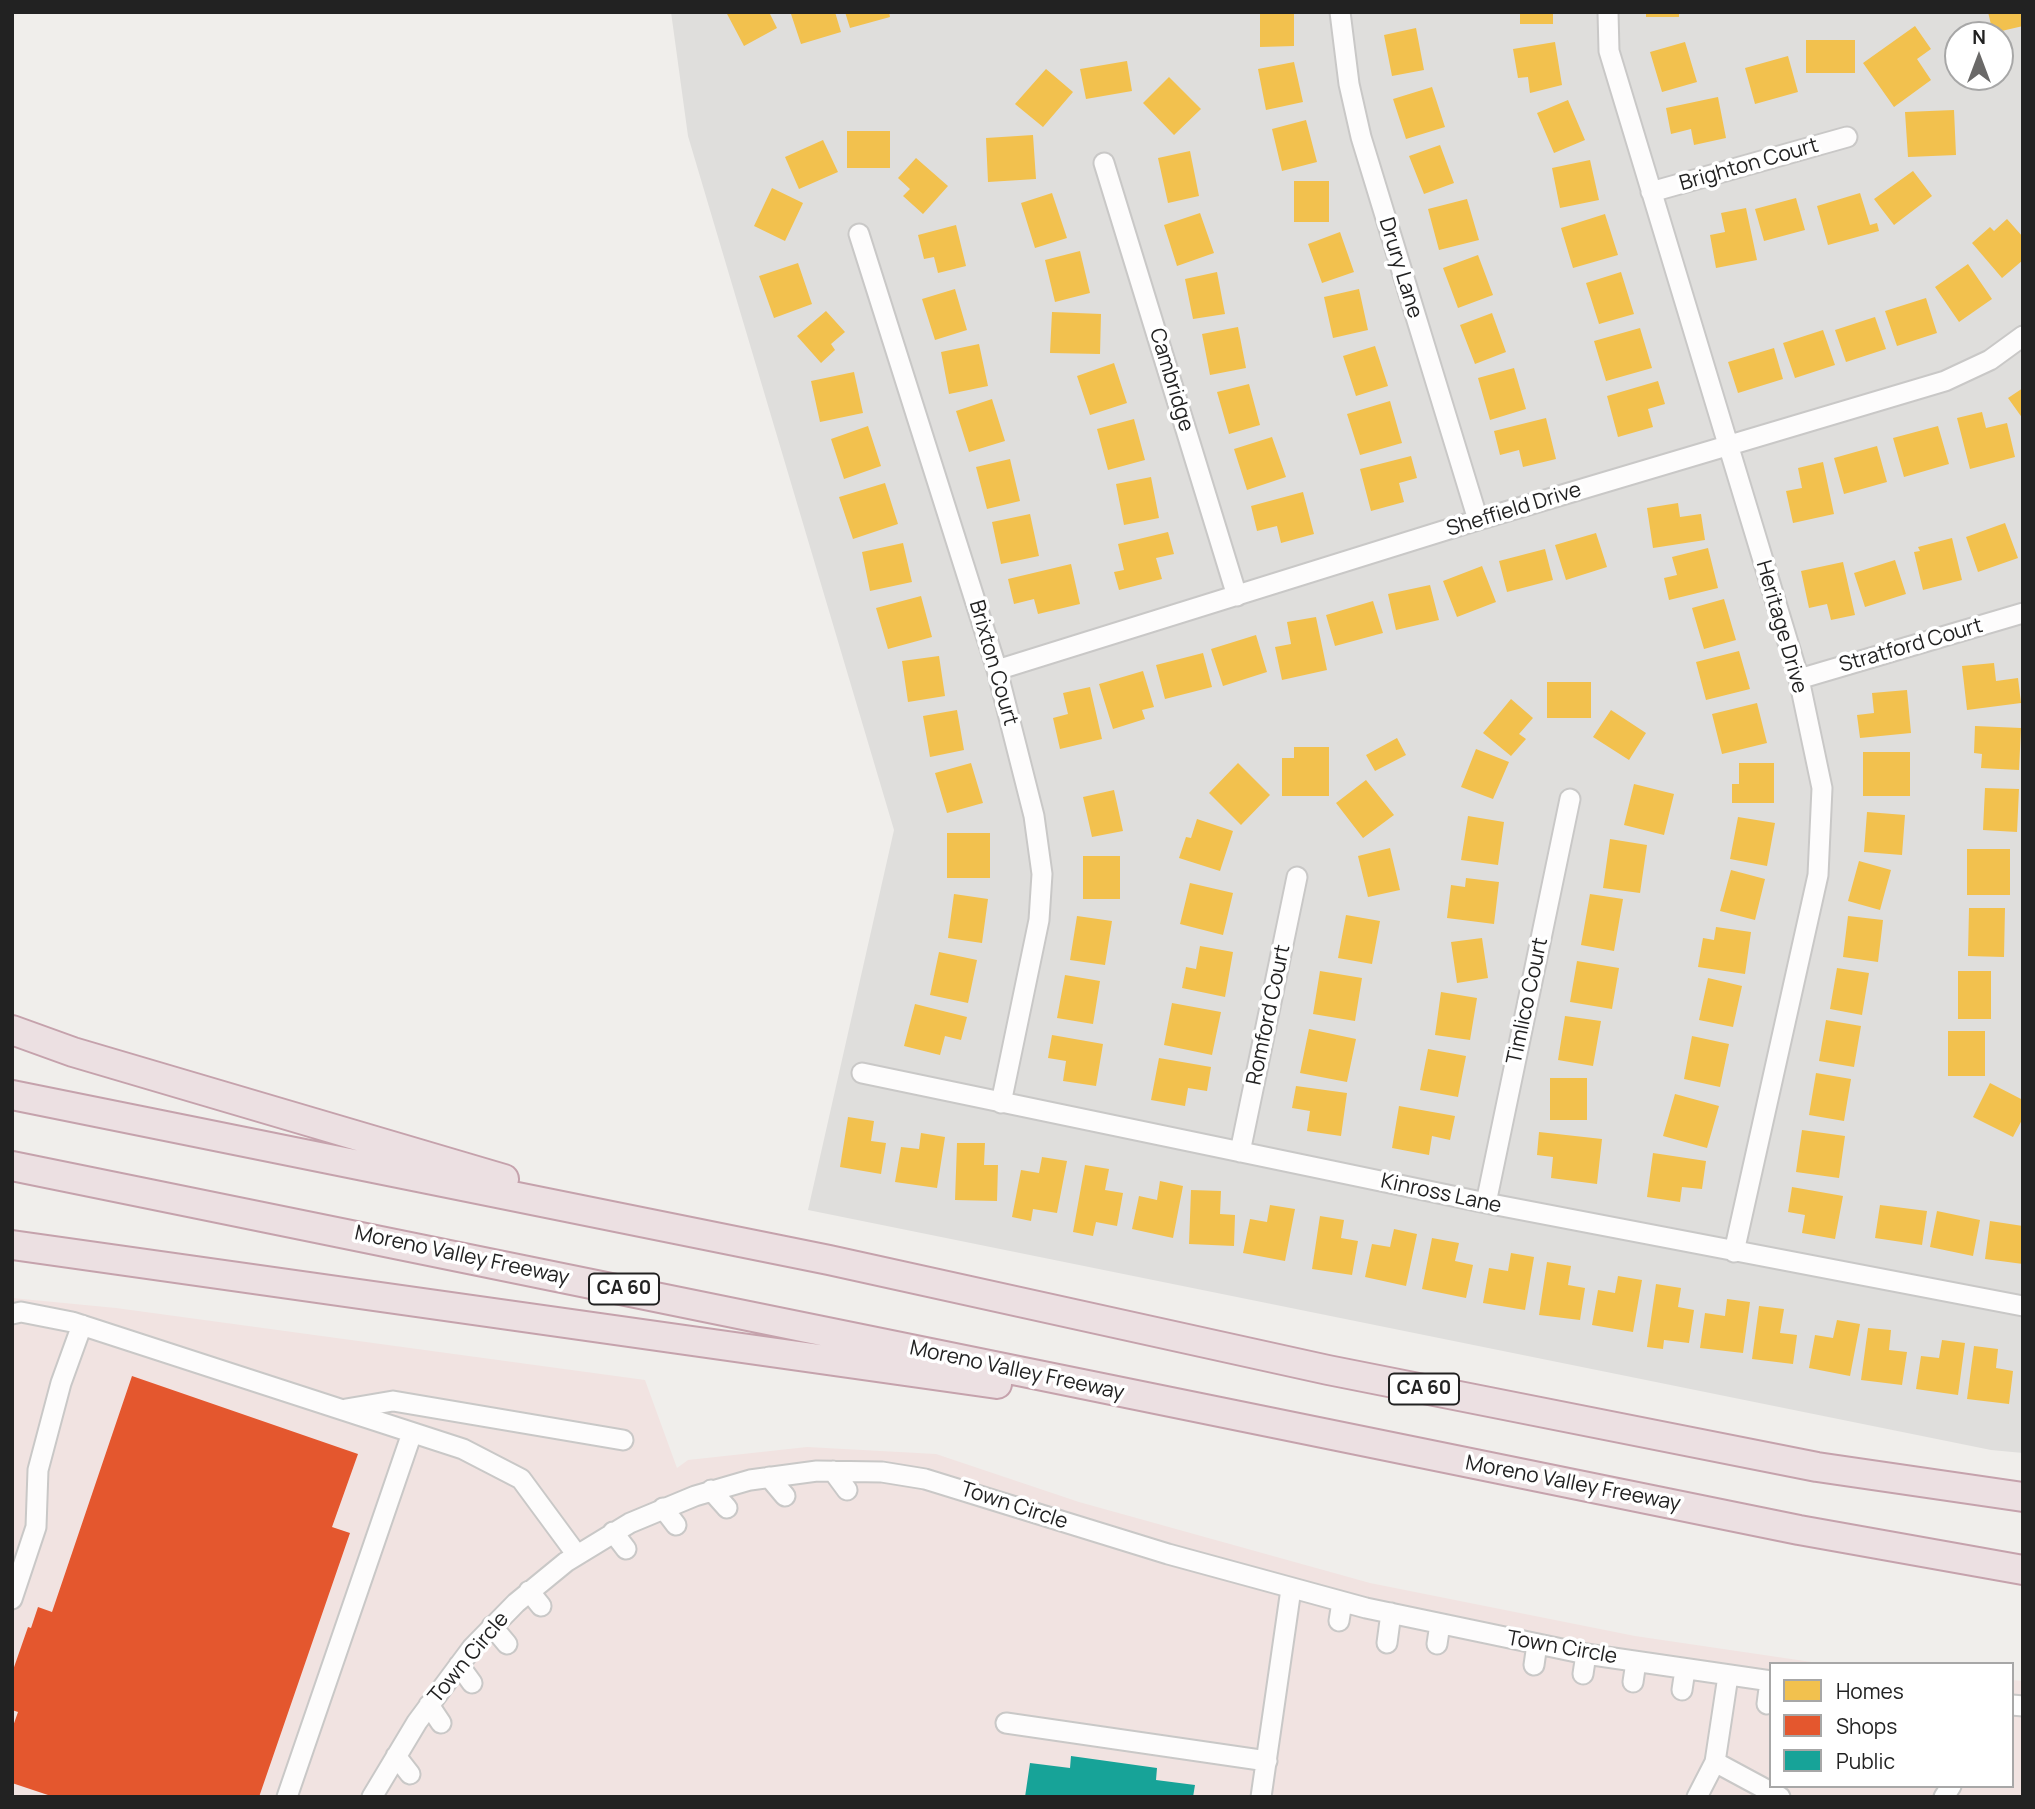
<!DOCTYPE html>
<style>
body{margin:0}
#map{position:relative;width:2035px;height:1809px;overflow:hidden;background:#f0eeeb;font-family:Manrope,sans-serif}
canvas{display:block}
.frame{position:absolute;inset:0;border:14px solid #222;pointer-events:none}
.legend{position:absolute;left:1769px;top:1662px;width:245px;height:126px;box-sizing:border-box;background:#fff;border:2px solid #a7a7a7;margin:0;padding:9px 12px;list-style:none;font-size:21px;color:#222}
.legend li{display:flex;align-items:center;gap:14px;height:35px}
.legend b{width:35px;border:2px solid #a7a7a7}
.north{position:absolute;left:1944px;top:21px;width:70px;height:70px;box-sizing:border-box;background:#fff;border:2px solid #a7a7a7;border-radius:50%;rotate:0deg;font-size:19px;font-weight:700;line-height:28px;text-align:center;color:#222}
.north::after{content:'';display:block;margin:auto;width:24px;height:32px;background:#6a6968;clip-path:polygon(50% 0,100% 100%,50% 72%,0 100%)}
</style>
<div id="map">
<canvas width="2035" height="1809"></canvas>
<div class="frame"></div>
<ul class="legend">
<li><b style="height:19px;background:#f2c14e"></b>Homes</li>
<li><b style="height:19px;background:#e4572e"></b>Shops</li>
<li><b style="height:19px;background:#17a398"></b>Public</li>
</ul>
<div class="north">N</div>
</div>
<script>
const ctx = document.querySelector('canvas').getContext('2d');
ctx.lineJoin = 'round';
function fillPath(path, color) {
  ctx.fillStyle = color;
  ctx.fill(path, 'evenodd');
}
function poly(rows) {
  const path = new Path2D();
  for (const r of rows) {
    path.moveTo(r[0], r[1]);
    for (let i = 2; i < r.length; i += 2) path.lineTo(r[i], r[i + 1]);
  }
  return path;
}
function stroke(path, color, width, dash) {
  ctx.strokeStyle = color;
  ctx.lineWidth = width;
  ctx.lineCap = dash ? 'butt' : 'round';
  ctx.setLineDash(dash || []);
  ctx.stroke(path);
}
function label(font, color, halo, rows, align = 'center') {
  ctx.font = font + ' Manrope,sans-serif';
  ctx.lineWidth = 7;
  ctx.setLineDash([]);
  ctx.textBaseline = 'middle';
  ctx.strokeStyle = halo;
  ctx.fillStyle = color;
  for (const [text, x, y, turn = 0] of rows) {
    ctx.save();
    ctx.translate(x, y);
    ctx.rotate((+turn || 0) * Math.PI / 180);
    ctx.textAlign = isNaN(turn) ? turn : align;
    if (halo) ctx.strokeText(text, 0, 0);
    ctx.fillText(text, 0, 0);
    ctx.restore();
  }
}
fillPath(poly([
 [671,12,2023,12,2023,1453,1991,1450,808,1210,894,830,688,136],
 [1958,35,2000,35,2000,77,1958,77]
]), '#dfdedc');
fillPath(poly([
 [12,1298,116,1308,645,1380,677,1468,688,1460,807,1447,936,1454,1079,1502,1370,1583,1635,1636,1825,1664,1771,1664,1771,1786,2012,1786,2012,1680,2023,1681,2023,1797,12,1797]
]), '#f1e3e1');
fillPath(poly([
 [726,12,769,12,777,28,744,46],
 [835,12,841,32,801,44,791,14],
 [845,12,889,12,890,17,850,28],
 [1260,12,1294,12,1294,46,1260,47],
 [1520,12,1553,12,1553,24,1520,24],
 [1646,12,1679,12,1679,17,1646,17],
 [1988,12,2023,12,2023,26,1993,33],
 [1915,26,1931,49,1917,59,1931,80,1894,107,1863,63],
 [1416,28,1424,70,1392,76,1384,35],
 [1806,40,1855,40,1855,73,1806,73],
 [1555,42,1562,85,1530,93,1528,77,1518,78,1513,49],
 [1685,42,1697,82,1662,92,1650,52],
 [1788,56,1798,92,1755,104,1745,68],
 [1127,61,1132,91,1086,99,1080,69],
 [1294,62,1303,102,1266,110,1258,69],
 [1046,69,1073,92,1043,127,1015,104],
 [1169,77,1201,109,1174,135,1143,103],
 [1432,87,1445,127,1406,139,1393,99],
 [1718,97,1726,138,1694,145,1691,129,1671,134,1666,108],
 [1568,100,1585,140,1554,153,1537,113],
 [1954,110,1956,155,1908,157,1905,112],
 [1306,120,1317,162,1282,171,1272,129],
 [847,131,890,131,890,168,847,168],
 [1033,135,1036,179,988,182,986,138],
 [823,140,838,172,799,189,785,157],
 [1440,145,1454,183,1424,194,1409,156],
 [1190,151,1199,196,1168,203,1158,158],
 [916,158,948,186,923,214,903,196,910,189,898,178],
 [1590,160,1599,200,1560,208,1552,168],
 [1913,171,1932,196,1894,225,1874,199],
 [1294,181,1329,181,1329,222,1294,222],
 [772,188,803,203,785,241,754,226],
 [1052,193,1067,238,1035,248,1021,203],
 [1860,193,1870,225,1877,223,1879,231,1828,245,1817,206],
 [1796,198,1805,230,1764,241,1755,209],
 [1467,199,1479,240,1439,250,1428,209],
 [1746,208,1757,260,1716,268,1710,235,1725,232,1721,213],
 [1200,213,1214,253,1177,266,1164,225],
 [1605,214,1618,255,1573,268,1561,228],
 [2007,219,2023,237,2023,260,2002,278,1972,243,1990,227,1994,231],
 [956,225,966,266,938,273,934,257,924,259,918,235],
 [1340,232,1354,272,1322,283,1308,244],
 [1080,251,1090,293,1055,302,1045,260],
 [1478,255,1493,295,1458,308,1443,268],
 [798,263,812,304,774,318,759,276],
 [1968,264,1992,299,1959,322,1935,287],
 [1217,272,1225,314,1193,319,1185,279],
 [1621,272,1634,314,1599,324,1586,283],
 [955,289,967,330,935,340,922,299],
 [1359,289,1368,330,1333,338,1324,297],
 [1926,298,1937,333,1897,346,1885,311],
 [826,311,845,332,831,344,835,350,821,363,797,336],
 [1052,312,1101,314,1100,354,1050,353],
 [1492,313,1506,352,1475,364,1460,325],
 [1875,317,1886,349,1846,362,1835,330],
 [1238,327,1246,368,1210,375,1202,334],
 [1640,328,1652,368,1606,381,1594,341],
 [1823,330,1835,365,1795,378,1783,343],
 [979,344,988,386,949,394,941,352],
 [1375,346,1388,386,1356,396,1343,356],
 [1774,348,1783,379,1738,393,1728,362],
 [1114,363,1127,403,1090,415,1077,376],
 [1514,368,1526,409,1490,420,1478,378],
 [854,372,863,413,820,422,811,381],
 [1658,381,1665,404,1648,409,1653,427,1618,437,1607,396],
 [1249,384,1260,425,1229,434,1217,392],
 [2023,388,2023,419,2008,398],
 [992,399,1005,441,969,452,956,411],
 [1390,401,1402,443,1360,455,1347,414],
 [1982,412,1986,428,2007,423,2015,457,1970,469,1957,418],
 [1546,418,1556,459,1523,467,1519,450,1500,455,1494,431],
 [1134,419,1145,460,1108,470,1097,429],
 [868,426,881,466,844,479,831,439],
 [1938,426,1949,464,1904,477,1893,438],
 [1272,437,1286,477,1247,490,1234,449],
 [1877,446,1887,482,1844,494,1834,458],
 [1411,456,1417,478,1399,483,1404,502,1371,511,1360,469],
 [1010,459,1020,501,987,509,976,467],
 [1823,462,1834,514,1793,523,1786,491,1802,488,1798,468],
 [1151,477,1159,518,1124,525,1116,484],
 [885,483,898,524,853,539,839,497],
 [1303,492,1314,534,1281,543,1277,526,1257,531,1251,506],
 [1678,503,1680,517,1701,514,1705,540,1653,548,1647,508],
 [1030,514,1039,556,1001,564,992,522],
 [2005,523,2018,558,1978,572,1966,537],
 [1168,532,1174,554,1156,558,1162,579,1119,590,1114,572,1124,570,1118,544],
 [1596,533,1607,567,1566,580,1555,545],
 [1952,538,1962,580,1923,590,1914,552,1920,551,1918,547],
 [903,543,912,582,870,591,862,552],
 [1708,548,1718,588,1669,600,1664,578,1677,575,1672,557],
 [1545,549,1553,580,1507,592,1499,561],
 [1895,560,1906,594,1865,607,1854,573],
 [1843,562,1855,615,1831,620,1827,604,1809,608,1801,571],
 [1071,564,1080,604,1038,614,1034,599,1014,604,1008,579],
 [1482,566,1496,602,1457,617,1443,581],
 [1430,585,1439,620,1396,630,1388,594],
 [921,596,932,637,888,649,876,608],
 [1724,599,1736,640,1704,649,1692,608],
 [1373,601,1383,633,1335,646,1326,615],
 [1316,617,1327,670,1282,680,1275,647,1291,644,1287,622],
 [1256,635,1267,672,1223,686,1211,649],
 [1739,651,1750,689,1706,700,1696,662],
 [1203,653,1212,687,1165,699,1156,665],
 [939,656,945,696,908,702,902,661],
 [1994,663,1996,681,2018,678,2021,703,1967,710,1962,666],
 [1143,671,1154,707,1142,710,1145,719,1113,729,1099,684],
 [1547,682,1591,682,1591,718,1547,718],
 [1090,687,1102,739,1060,749,1053,718,1068,714,1063,693],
 [1907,690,1911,733,1860,738,1857,715,1874,713,1872,693],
 [1511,699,1533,718,1519,734,1526,739,1511,756,1483,733],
 [1757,703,1767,743,1722,754,1712,714],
 [957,710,964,750,930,757,923,716],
 [1611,710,1646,733,1629,760,1593,737],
 [1975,726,2021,728,2019,770,1981,768,1982,754,1974,753],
 [1397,738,1406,755,1375,771,1366,755],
 [1294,747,1329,747,1329,796,1282,796,1282,758,1294,758],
 [1476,749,1509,762,1493,799,1461,787],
 [1863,752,1910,752,1910,796,1863,796],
 [971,763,983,803,947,813,935,773],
 [1238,763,1270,795,1241,825,1209,793],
 [1739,763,1774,763,1774,803,1732,803,1732,784,1739,784],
 [1366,780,1394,815,1363,838,1336,803],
 [1634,784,1674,794,1664,835,1624,825],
 [1985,788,2019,789,2017,832,1983,830],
 [1114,790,1123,831,1092,837,1083,797],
 [1867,812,1905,815,1902,855,1864,852],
 [1468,816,1504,822,1498,865,1461,860],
 [1738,817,1775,823,1767,866,1730,859],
 [1197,819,1233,831,1220,871,1179,858,1186,837,1191,838],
 [947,833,990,833,990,878,947,878],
 [1610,839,1647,845,1640,893,1603,888],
 [1390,848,1400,890,1368,897,1358,856],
 [1967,849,2010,849,2010,895,1967,895],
 [1083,856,1120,856,1120,899,1083,899],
 [1859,861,1891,870,1880,910,1848,901],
 [1731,870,1765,879,1755,920,1720,911],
 [1466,878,1499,882,1494,924,1447,918,1451,885,1465,887],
 [1190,883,1233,893,1223,935,1180,924],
 [954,894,988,899,982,943,948,938],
 [1590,894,1623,899,1614,951,1581,945],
 [1969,908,2005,908,2004,957,1968,956],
 [1346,915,1380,921,1372,964,1338,958],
 [1077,916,1112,921,1105,965,1070,960],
 [1848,916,1883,920,1878,962,1843,957],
 [1716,927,1751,932,1745,974,1698,967,1703,938,1714,940],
 [1482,938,1488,978,1457,983,1451,942],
 [1200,946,1233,952,1225,997,1182,988,1186,967,1196,969],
 [939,952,977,960,968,1003,930,995],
 [1577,961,1619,968,1612,1009,1570,1002],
 [1837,968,1869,973,1862,1015,1830,1009],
 [1320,971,1362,978,1355,1021,1313,1014],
 [1958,971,1991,971,1991,1019,1958,1019],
 [1065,975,1100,981,1093,1024,1057,1018],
 [1708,978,1742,986,1733,1027,1699,1020],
 [1441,992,1477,998,1470,1040,1435,1035],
 [1172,1003,1221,1012,1212,1055,1164,1045],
 [915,1004,967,1017,961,1040,945,1036,940,1055,904,1046],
 [1565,1016,1601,1021,1593,1066,1558,1060],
 [1826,1020,1861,1026,1854,1067,1819,1061],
 [1309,1029,1356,1039,1347,1082,1300,1073],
 [1948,1031,1985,1031,1985,1076,1948,1076],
 [1052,1035,1103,1044,1096,1086,1063,1081,1066,1061,1048,1058],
 [1692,1036,1729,1044,1720,1087,1684,1079],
 [1428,1049,1466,1056,1458,1097,1420,1090],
 [1159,1058,1211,1067,1207,1091,1188,1088,1185,1106,1151,1100],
 [1816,1073,1851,1079,1844,1121,1809,1115],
 [1550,1078,1587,1078,1587,1120,1550,1120],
 [1990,1083,2023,1100,2023,1118,2013,1137,1973,1117],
 [1296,1086,1347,1093,1341,1136,1307,1131,1310,1111,1292,1108],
 [1675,1094,1719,1106,1707,1148,1663,1136],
 [1399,1106,1455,1116,1450,1140,1432,1136,1429,1155,1392,1148],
 [848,1117,874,1121,871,1141,886,1143,881,1174,840,1167],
 [1802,1130,1845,1136,1839,1178,1796,1172],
 [1539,1132,1602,1139,1597,1184,1551,1178,1553,1157,1537,1155],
 [921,1133,945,1137,937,1188,895,1182,901,1147,919,1149],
 [957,1143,985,1143,984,1165,998,1165,997,1201,955,1200],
 [1653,1153,1706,1161,1702,1189,1682,1187,1680,1202,1647,1197],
 [1042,1157,1067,1161,1057,1213,1033,1209,1031,1221,1012,1217,1021,1170,1039,1173],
 [1085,1165,1109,1169,1105,1190,1123,1193,1117,1226,1096,1222,1093,1236,1073,1232],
 [1160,1181,1183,1186,1173,1238,1132,1229,1139,1196,1157,1200],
 [1792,1187,1843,1196,1835,1239,1802,1233,1805,1215,1788,1212],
 [1191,1190,1221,1191,1220,1214,1235,1215,1234,1246,1189,1244],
 [1270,1205,1295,1209,1285,1261,1243,1253,1250,1219,1267,1222],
 [1880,1205,1927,1211,1922,1245,1875,1238],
 [1937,1211,1980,1220,1973,1256,1930,1247],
 [1320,1216,1344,1220,1341,1238,1358,1241,1352,1275,1312,1269],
 [1990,1221,2023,1226,2023,1264,1985,1259],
 [1394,1229,1417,1234,1406,1286,1365,1277,1372,1244,1390,1247],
 [1432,1238,1459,1243,1455,1261,1473,1265,1466,1298,1422,1289],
 [1511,1253,1534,1257,1525,1310,1483,1303,1489,1268,1508,1271],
 [1547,1262,1571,1266,1568,1285,1585,1288,1580,1320,1539,1315],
 [1618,1276,1642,1280,1633,1332,1592,1325,1598,1290,1615,1293],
 [1656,1284,1681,1288,1678,1307,1694,1310,1689,1343,1664,1340,1663,1349,1647,1347],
 [1727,1299,1750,1302,1743,1353,1700,1348,1705,1313,1725,1316],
 [1759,1306,1784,1309,1780,1333,1797,1335,1793,1364,1752,1359],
 [1837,1320,1860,1324,1850,1376,1809,1368,1815,1335,1833,1338],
 [1868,1328,1891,1330,1889,1350,1907,1352,1902,1385,1861,1380],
 [1942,1340,1965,1343,1958,1395,1916,1389,1921,1356,1939,1358],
 [1974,1346,1998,1349,1996,1368,2013,1371,2009,1404,1967,1399]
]), '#f2c14e');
fillPath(poly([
 [132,1376,358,1454,332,1527,350,1533,259,1797,54,1797,12,1783,12,1729,18,1712,12,1710,12,1673,28,1627,31,1628,38,1607,52,1612]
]), '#e4572e');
fillPath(poly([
 [1071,1756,1157,1768,1156,1780,1195,1785,1193,1797,1025,1797,1030,1763,1070,1768]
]), '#17a398');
const minor = poly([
 [1340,12,1349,84,1361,137,1478,520],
 [1608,12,1609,51,1799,679,1822,788,1818,875,1734,1252],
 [1104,163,1237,596],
 [1651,192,1847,137],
 [859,234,997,670,1034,816,1042,874,1039,920,1001,1103],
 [997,670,1478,520,1945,381,1990,360,2023,336],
 [1799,679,2023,613],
 [862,1073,1486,1203,2023,1306],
 [1240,1152,1297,877],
 [1486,1203,1570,799],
 [12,1314,21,1312,72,1322,463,1449,521,1479,577,1555],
 [346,1409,393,1401,623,1440],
 [833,1471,847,1490],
 [769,1477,785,1496],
 [711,1490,727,1508],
 [663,1508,676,1525],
 [613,1532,626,1549],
 [529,1591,541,1606],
 [12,1599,36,1527,38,1470,61,1383,82,1325],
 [1339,1621,1342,1602],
 [492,1626,507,1644],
 [1387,1643,1391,1613],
 [1437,1644,1440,1624],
 [459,1665,472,1683],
 [1534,1665,1537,1644],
 [1583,1674,1586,1654],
 [1633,1682,1636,1662],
 [1682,1690,1685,1670],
 [1767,1704,1770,1681],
 [429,1705,441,1723],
 [2012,1705,2023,1706],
 [1006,1723,1267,1761],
 [396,1756,410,1774],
 [1715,1762,1780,1797],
 [287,1797,412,1433],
 [372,1797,417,1722,472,1648,516,1603,566,1562,630,1523,695,1496,750,1480,817,1471,882,1472,925,1479,1168,1554,1366,1608,1586,1654,1771,1681],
 [1261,1797,1291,1589],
 [1697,1797,1715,1762,1728,1676],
 [1944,1797,1951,1786]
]);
const highway = poly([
 [12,1030,73,1052,504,1179],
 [12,1095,829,1260,1328,1370,1817,1467,2023,1497],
 [12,1166,1799,1530,2023,1570],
 [12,1245,997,1384]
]);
stroke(minor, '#c9c8c7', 23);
stroke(highway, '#c5a2ac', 32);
stroke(minor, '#fdfcfc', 19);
stroke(highway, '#ece0e2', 28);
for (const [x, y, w] of [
 [624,1289,70],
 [1424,1389,70]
]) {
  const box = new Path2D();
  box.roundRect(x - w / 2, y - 15.5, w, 31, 5);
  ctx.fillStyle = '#fff';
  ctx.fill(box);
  stroke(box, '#222', 2);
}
label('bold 19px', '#222', null, [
 ["CA 60",624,1289],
 ["CA 60",1424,1389]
]);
label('21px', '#222', '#fff', [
 ["Brighton Court",1749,165,-16],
 ["Drury Lane",1400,268,73],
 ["Cambridge",1171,380,73],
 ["Sheffield Drive",1514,510,-17],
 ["Heritage Drive",1781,627,74],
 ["Stratford Court",1911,646,-16],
 ["Brixton Court",993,663,74],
 ["Timlico Court",1528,1001,-78],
 ["Romford Court",1269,1015,-78],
 ["Kinross Lane",1441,1194,12],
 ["Moreno Valley Freeway",462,1256,12],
 ["Moreno Valley Freeway",1017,1371,12],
 ["Moreno Valley Freeway",1573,1484,11],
 ["Town Circle",1014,1506,18],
 ["Town Circle",1562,1648,10],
 ["Town Circle",469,1658,-50]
]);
</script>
